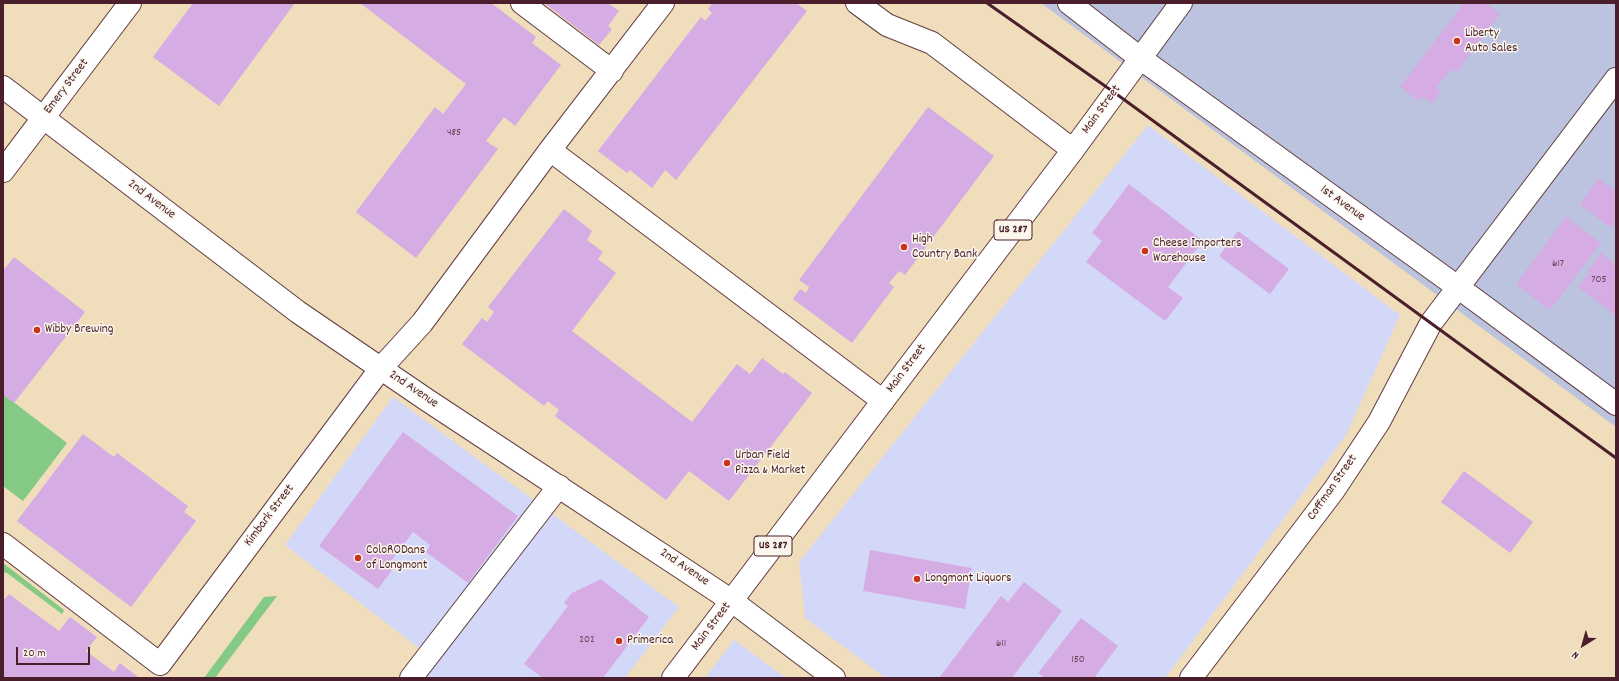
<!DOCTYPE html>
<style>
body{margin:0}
#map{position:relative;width:1619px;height:681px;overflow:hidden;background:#efddbb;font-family:Dekko,sans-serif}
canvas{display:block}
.frame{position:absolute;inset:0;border:4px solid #4a1f2b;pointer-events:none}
.north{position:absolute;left:1563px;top:625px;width:40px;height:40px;-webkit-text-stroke:3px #fbf7ec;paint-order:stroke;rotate:217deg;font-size:11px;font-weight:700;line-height:16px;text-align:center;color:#4a1f2b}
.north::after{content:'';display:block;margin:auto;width:14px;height:18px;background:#4a1f2b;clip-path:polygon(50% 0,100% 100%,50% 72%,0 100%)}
.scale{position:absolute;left:16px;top:647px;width:74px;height:18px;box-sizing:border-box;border:2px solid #4a1f2b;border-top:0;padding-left:5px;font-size:12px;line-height:14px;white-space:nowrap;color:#4a1f2b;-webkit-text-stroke:3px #fbf7ec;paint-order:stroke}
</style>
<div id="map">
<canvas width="1619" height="681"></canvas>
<div class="frame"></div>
<div class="north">N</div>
<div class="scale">20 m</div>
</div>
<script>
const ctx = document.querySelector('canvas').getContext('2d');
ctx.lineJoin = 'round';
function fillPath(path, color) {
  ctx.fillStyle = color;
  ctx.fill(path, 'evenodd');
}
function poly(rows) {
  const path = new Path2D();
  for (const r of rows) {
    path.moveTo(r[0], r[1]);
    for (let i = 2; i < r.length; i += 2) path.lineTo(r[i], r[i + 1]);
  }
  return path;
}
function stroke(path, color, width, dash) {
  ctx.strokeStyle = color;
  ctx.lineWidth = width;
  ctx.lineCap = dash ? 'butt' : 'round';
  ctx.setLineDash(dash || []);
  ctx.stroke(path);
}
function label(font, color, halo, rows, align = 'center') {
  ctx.font = font + ' Dekko,sans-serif';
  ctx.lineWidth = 3;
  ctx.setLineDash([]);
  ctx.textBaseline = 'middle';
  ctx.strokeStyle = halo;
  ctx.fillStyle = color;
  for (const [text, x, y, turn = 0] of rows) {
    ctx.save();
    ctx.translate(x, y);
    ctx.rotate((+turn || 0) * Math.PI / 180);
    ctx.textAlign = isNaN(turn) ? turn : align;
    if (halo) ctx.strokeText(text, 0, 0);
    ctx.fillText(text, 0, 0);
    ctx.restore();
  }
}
fillPath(poly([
 [1148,125,1400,315,1346,435,1165,678,886,678,805,618,799,562],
 [393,397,679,607,625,678,426,678,437,662,285,545],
 [734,640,786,678,705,678]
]), '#d3d8f9');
fillPath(poly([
 [1041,3,1616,3,1616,427]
]), '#bcc3de');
fillPath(poly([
 [3,394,67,443,23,501,3,486],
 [3,563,64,610,62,614,7,573,3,572],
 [277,596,215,678,204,678,264,597]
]), '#84c984');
fillPath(poly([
 [193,3,295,3,219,106,153,57],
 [360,3,491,3,536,37,532,43,561,65,515,126,504,117,486,141,498,149,416,258,356,212,435,107,443,114,466,84],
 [544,3,608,3,619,11,608,26,612,29,599,45],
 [713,3,796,3,807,11,676,180,665,170,652,188,630,170,627,173,598,151,701,17,705,21,712,13,708,9],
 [1464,3,1486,3,1500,14,1456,73,1451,69,1436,88,1441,92,1432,104,1423,97,1419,101,1400,87],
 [928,107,994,156,905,275,899,271,889,283,894,287,852,343,793,299,800,289,806,293,809,287,799,280],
 [1599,178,1616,192,1616,222,1611,228,1580,204],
 [1129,184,1203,241,1168,287,1183,298,1165,321,1086,262,1102,241,1092,233],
 [564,209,592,231,587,240,603,252,598,259,616,273,572,331,692,422,737,364,750,374,762,358,783,374,785,372,812,393,729,501,689,471,666,500,555,416,559,410,548,401,544,406,462,344,482,318,487,322,494,312,488,307],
 [1566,217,1601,243,1550,310,1516,284],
 [1238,231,1289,269,1270,294,1219,256],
 [1601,253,1616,265,1615,315,1578,287,1588,274,1586,273],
 [14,257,85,312,14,403,3,394,3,271],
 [403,432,518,516,468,583,426,552,430,545,413,532,390,562,395,566,378,589,319,546],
 [83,434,114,457,117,453,188,506,184,512,196,521,131,607,17,521],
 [1464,471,1533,522,1510,553,1441,502],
 [870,550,972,568,965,609,863,591],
 [601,579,649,617,603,678,543,678,524,664,568,606,564,603,572,593],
 [1024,582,1062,611,1012,678,939,678,1001,596,1008,602],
 [9,594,59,631,70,617,97,637,86,651,114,672,120,663,138,677,3,678,3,601],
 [1081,618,1118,646,1094,678,1045,678,1038,673]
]), '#d5ace3');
const minor = poly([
 [522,3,612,71],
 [857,3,887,25,932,43,1073,150],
 [1069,3,1140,58,1459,288,1616,404],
 [3,87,298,312,427,400,732,601,834,678],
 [550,150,883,401],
 [3,171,130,3],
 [3,544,160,664,381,368,422,323,550,150,663,3],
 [411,678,559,486],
 [1191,678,1334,490,1379,422,1431,323,1616,79]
]);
const highway = poly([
 [673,678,1073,150,1181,3]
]);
stroke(minor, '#633c41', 24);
stroke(highway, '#633c41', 24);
stroke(minor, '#fff', 22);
stroke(highway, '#fff', 22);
stroke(poly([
 [987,3,1115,93,1616,458]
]), '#4a1f2b', 3);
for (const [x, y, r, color] of [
 [1457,41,4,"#c8321e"],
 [904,247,4,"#c8321e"],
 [1145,251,4,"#c8321e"],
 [37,330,4,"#c8321e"],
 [727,463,4,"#c8321e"],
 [358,558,4,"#c8321e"],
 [917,579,4,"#c8321e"],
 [619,641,4,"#c8321e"]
]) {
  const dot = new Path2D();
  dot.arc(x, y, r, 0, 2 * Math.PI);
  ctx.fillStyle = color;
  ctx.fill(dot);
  stroke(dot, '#fbf7ec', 1.5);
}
label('11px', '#6d4259', null, [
 ["485",454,133],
 ["617",1558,264],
 ["705",1599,280],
 ["202",587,640],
 ["611",1001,644],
 ["150",1078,660]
]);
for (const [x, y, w] of [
 [1013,230,38],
 [773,546,38]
]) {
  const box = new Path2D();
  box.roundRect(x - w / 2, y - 10, w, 20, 3);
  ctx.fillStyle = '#fbf7ec';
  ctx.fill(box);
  stroke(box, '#4a1f2b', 1);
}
label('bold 12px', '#4a1f2b', null, [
 ["US 287",1013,230],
 ["US 287",773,546]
]);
label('13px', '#4a1f2b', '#fbf7ec', [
 ["Liberty",1465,34],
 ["Auto Sales",1465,49],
 ["High",912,240],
 ["Country Bank",912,255],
 ["Cheese Importers",1153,244],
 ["Warehouse",1153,259],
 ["Wibby Brewing",45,330],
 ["Urban Field",735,456],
 ["Pizza & Market",735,471],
 ["ColoRODans",366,551],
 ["of Longmont",366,566],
 ["Longmont Liquors",925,579],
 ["Primerica",627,641]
], 'left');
label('13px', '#4a1f2b', '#fbf7ec', [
 ["Emery Street",67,87,-53],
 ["Main Street",1102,110,-54],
 ["2nd Avenue",151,200,37],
 ["1st Avenue",1342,204,36],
 ["Main Street",907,369,-53],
 ["2nd Avenue",413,390,34],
 ["Coffman Street",1333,488,-55],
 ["Kimbark Street",270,516,-53],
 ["2nd Avenue",684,568,34],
 ["Main Street",712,627,-53]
]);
</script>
